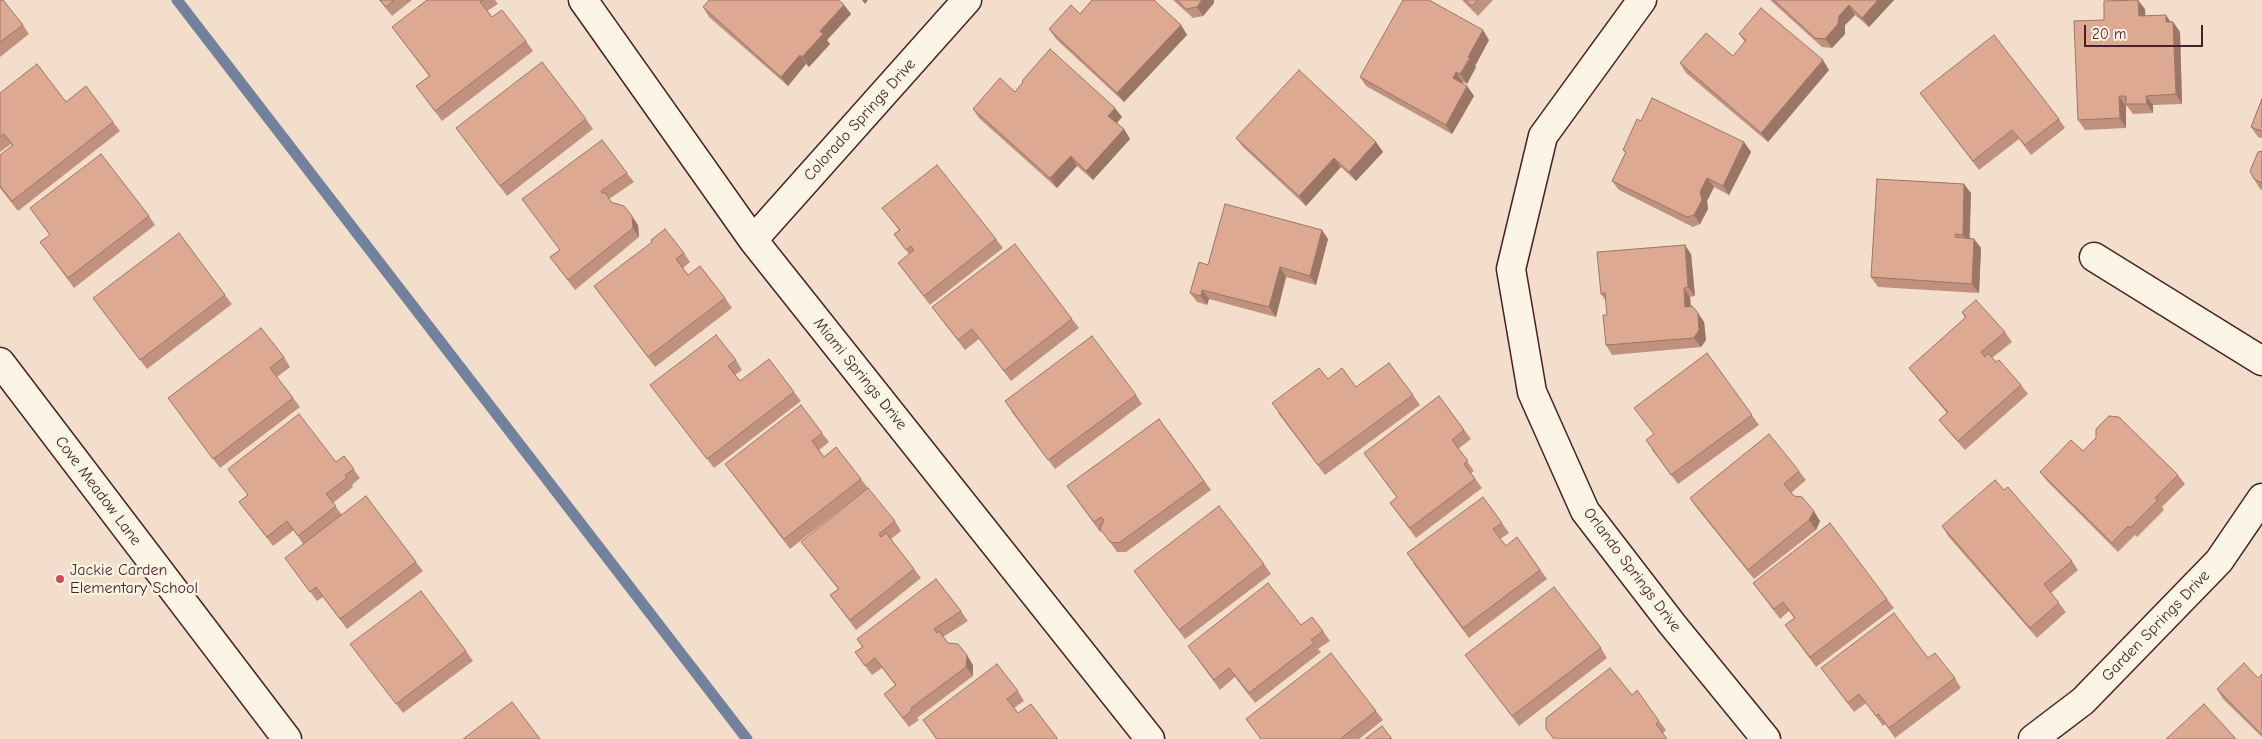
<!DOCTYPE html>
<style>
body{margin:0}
#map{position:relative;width:2262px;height:739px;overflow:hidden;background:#f3decc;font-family:"Comic Neue",sans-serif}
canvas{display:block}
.scale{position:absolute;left:2084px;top:25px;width:119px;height:22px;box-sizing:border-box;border:2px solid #4a1f2b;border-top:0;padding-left:6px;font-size:15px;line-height:18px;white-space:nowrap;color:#4a1f2b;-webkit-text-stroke:4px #fcf5e5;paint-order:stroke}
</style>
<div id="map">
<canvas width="2262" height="739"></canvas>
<div class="scale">20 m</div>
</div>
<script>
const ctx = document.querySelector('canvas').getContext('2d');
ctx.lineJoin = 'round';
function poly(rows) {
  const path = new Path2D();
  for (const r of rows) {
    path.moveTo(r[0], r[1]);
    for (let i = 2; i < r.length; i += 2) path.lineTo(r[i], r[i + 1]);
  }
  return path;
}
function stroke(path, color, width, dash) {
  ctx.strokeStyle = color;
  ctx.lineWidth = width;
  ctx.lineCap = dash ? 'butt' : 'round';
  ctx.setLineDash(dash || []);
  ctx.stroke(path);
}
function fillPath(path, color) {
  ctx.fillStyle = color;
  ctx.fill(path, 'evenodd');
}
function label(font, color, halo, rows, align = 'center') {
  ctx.font = font + ' "Comic Neue",sans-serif';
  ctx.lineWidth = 4.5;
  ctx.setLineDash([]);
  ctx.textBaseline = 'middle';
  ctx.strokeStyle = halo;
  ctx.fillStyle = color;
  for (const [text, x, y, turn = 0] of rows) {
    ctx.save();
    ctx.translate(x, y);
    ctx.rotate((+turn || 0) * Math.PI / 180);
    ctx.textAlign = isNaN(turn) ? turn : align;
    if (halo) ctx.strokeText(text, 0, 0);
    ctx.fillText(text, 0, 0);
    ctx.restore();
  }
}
stroke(poly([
 [177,0,747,739]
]), '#72829e', 11);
const minor = poly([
 [583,0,753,240,1150,739],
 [1642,0,1543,136,1511,269,1532,392,1585,511,1672,624,1766,739],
 [753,240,967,0],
 [2094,257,2262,361],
 [0,362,287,739]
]);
const tertiary = poly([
 [2033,739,2083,701,2219,561,2262,498]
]);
stroke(minor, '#4a1f2b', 31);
stroke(tertiary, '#4a1f2b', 31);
stroke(minor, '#fcf5e5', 28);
stroke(tertiary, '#fcf5e5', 28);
fillPath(poly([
 [0,0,23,25,29,34,0,57],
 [379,0,412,0,392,16],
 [427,0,495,0,498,4,487,11,492,17,526,41,533,51,442,121,416,86,429,76,392,27],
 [1092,0,1154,0,1181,25,1187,35,1124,102,1056,39,1049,29,1080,14],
 [1173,0,1214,0,1214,3,1203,16,1193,18],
 [1462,0,1493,0,1478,16],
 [1770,0,1894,0,1869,27,1855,15,1845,25,1845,34,1832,48,1822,47],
 [844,5,851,14,827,40,830,44,809,67,806,64,788,86,709,17,703,7],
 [2145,9,2145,16,2173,22,2180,32,2182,104,2153,105,2153,113,2133,114,2127,106,2126,106,2126,128,2085,130,2078,120,2104,20],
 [1739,34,1829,70,1768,142,1686,73,1680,63,1733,56,1745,42],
 [1489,40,1475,66,1476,67,1467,84,1463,82,1462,83,1467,86,1474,96,1452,134,1366,86,1360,77],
 [1022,81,1122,117,1117,123,1124,129,1130,139,1093,180,1077,166,1057,188,979,118,973,109,1015,92,1023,83],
 [0,93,66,102,113,122,120,131,18,211,0,188,0,155,12,146,11,144,0,152],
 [1920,93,2059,119,2065,128,2031,155,2019,139,1979,170],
 [2262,99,2262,138,2258,137,2251,127],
 [586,119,593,129,507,196,456,128],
 [1641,121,1744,142,1751,152,1729,195,1714,187,1707,201,1708,209,1700,224,1693,227,1619,190,1612,181,1626,153,1623,150],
 [1236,138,1376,142,1383,152,1356,181,1341,167,1306,206,1243,147],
 [2262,151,2262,190,2260,189,2254,179],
 [627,173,634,182,609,199,612,203,638,225,639,237,575,290,550,257,560,250,522,199],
 [1971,193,1970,238,1974,239,1981,248,1979,293,1878,287,1871,277],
 [30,208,149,216,155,225,74,288,40,242,50,235],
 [882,208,996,239,1003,248,930,305,898,263,909,254,894,234,899,230],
 [1328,239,1316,285,1286,277,1276,317,1209,299,1207,305,1197,302,1190,293,1208,265],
 [684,253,690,262,683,268,688,275,725,298,732,308,655,367,594,286],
 [1691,254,1695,296,1690,297,1691,306,1698,313,1704,322,1706,340,1701,347,1612,355,1606,345,1607,315,1606,301,1601,294],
 [225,295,232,304,147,369,93,298],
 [932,307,1072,319,1079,328,1011,381,979,339,965,350],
 [1962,312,2005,332,2012,342,1992,358,2021,385,2028,394,1965,450,1946,429,1939,420,1947,413,1916,377,1909,368,1965,318],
 [1707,353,1759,425,1678,484,1652,450,1653,434],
 [284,357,290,367,277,377,300,407,220,468,168,398],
 [736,360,742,370,735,375,740,381,794,392,801,401,714,468,650,385],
 [1356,387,1413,395,1420,405,1325,475,1278,413],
 [1136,395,1142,404,1055,469,1011,411],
 [1439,396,1471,439,1458,449,1474,471,1471,473,1482,488,1416,538,1390,503,1397,498,1364,453],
 [1159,419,1211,490,1126,552,1117,552,1102,531,1100,532,1067,486],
 [822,433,829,442,819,450,824,457,861,479,868,488,790,549,725,464],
 [2083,451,2178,475,2185,484,2162,507,2164,510,2137,537,2135,535,2118,552,2047,481,2040,472],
 [344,456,360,478,352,485,353,487,333,503,342,515,416,562,423,571,347,629,323,597,317,601,285,558,303,544,294,530,273,546,239,502,248,495,228,469,336,462],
 [1799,471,1806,480,1791,493,1820,521,1816,530,1754,579,1696,507,1690,498],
 [2004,490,2072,561,2078,570,2051,593,2066,612,2037,638,1948,536,1942,526],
 [895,521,901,531,891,539,921,578,856,630,830,595,838,589,801,542],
 [1502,523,1509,533,1500,539,1506,546,1517,537,1547,579,1469,638,1413,563],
 [1264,564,1271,574,1185,639,1134,571],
 [1753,583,1887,599,1894,608,1816,667,1785,625,1794,618,1789,611,1780,619],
 [961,611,968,621,943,637,948,643,973,665,973,676,917,718,919,720,909,727,884,694,895,685,882,668,872,675,855,652,862,647,857,639],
 [1301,625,1323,631,1330,641,1318,649,1321,652,1255,703,1235,677,1220,690,1188,646],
 [350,644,466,651,473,661,403,713],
 [1601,648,1607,658,1519,726,1465,655],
 [1928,658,1955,678,1961,688,1895,738,1885,724,1883,726,1866,703,1854,712,1821,668],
 [2262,674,2262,737,2223,699,2217,689,2258,678],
 [1018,691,1024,701,1014,708,1018,713,1031,704,1058,739,936,739,923,720],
 [1632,695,1659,721,1666,730,1663,733],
 [1376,711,1383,720,1359,739,1261,739,1246,719]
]), '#bf917e');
fillPath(poly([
 [862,0,868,0,865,4],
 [1202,0,1214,0,1214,3,1203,16,1197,7],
 [1878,0,1894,0,1869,27,1862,18],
 [2138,0,2145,9,2146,25,2139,16],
 [844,5,851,14,827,40,830,44,809,67,802,57,820,31],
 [1849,5,1855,15,1845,25,1845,34,1832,48,1825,39,1839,16],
 [2166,15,2172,24,2166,22],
 [2173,22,2180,32,2182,104,2176,94],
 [1181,25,1187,35,1124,102,1117,93],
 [1483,30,1489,40,1475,66,1476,67,1467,84,1460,74,1468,57],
 [800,55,806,64,788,86,781,77],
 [1823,60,1829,70,1768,142,1761,133],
 [1456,72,1463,82,1459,87,1453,78],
 [1467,86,1474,96,1452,134,1446,125],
 [2119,96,2126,106,2126,128,2120,118],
 [2146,96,2153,105,2153,113,2147,104],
 [1115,108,1122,117,1115,125,1108,116],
 [1124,129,1130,139,1093,180,1086,171],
 [1376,142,1383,152,1356,181,1349,172],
 [1744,142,1751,152,1729,195,1723,186],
 [1071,156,1077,166,1057,188,1050,178],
 [1334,158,1341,167,1306,206,1299,196],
 [1707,178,1714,187,1707,201,1708,209,1700,224,1694,215,1700,192],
 [1964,184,1971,193,1969,244,1963,235],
 [632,216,638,225,639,237,633,228],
 [1322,230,1328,239,1316,285,1310,276],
 [1974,239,1981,248,1979,293,1972,284],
 [1685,245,1691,254,1695,296,1688,287],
 [1280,267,1286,277,1276,317,1269,307],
 [1684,288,1690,297,1691,316,1685,307],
 [1202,290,1209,299,1207,305,1201,296],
 [1698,313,1704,322,1706,340,1701,347,1694,338],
 [1814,511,1820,521,1816,530,1809,520],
 [967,655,973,665,973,676,966,667]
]), '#9b7666');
const building = poly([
 [0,0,3,0,23,25,0,42,0,0],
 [380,0,394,0,386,7,380,0],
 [427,0,483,0,480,2,492,17,502,10,526,41,435,111,416,86,430,76,392,27,427,0],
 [709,0,839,0,844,5,820,31,823,34,802,57,800,55,781,77,703,7,709,0],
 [1092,0,1154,0,1181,25,1117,93,1049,29,1071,5,1080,14,1092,0],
 [1177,0,1202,0,1197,7,1186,9,1177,0],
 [1403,0,1429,0,1483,30,1468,57,1470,58,1460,74,1456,72,1453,78,1467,86,1446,125,1360,77,1403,0],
 [1465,0,1478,0,1472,6,1465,0],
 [1774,0,1878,0,1862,18,1849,5,1839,16,1838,24,1825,39,1815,38,1774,0],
 [2138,0,2139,16,2166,15,2166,22,2173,22,2176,94,2146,96,2147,104,2126,104,2126,96,2119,96,2120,118,2078,120,2074,21,2104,20,2104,1,2138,0],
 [1761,8,1823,60,1761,133,1680,63,1706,33,1733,56,1746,40,1739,34,1761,8],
 [1994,35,2059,119,2025,145,2012,130,1973,161,1920,93,1994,35],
 [1050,49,1115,108,1108,116,1124,129,1086,171,1071,156,1050,178,973,109,1000,78,1015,92,1023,82,1022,81,1050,49],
 [542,62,586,119,500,186,456,128,542,62],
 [37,64,66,102,86,86,113,122,12,201,0,186,0,155,13,145,4,134,0,137,0,93,37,64],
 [1299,70,1376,142,1349,172,1334,158,1299,196,1236,138,1299,70],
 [1652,98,1744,142,1723,186,1707,178,1700,192,1702,200,1694,215,1687,217,1612,181,1626,152,1623,150,1637,119,1641,121,1652,98],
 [2262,99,2262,131,2251,127,2262,99],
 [602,140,627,173,601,191,603,194,605,192,611,202,624,206,632,216,633,228,568,280,550,257,560,250,522,199,602,140],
 [2262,151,2262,183,2254,179,2250,171,2258,152,2262,151],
 [101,154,149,216,68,278,40,242,50,235,30,208,101,154],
 [937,165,996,239,924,296,898,263,914,250,911,246,906,250,894,234,900,230,882,208,937,165],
 [1877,179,1964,184,1963,235,1955,234,1955,237,1974,239,1972,284,1871,277,1877,179],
 [1225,204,1322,230,1310,276,1280,267,1269,307,1202,290,1201,296,1190,293,1199,262,1208,265,1225,204],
 [665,229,684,253,676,259,688,275,700,266,725,298,648,357,594,286,652,242,651,240,665,229],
 [179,233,225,295,140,360,93,298,179,233],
 [1015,244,1072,319,1004,371,972,329,958,340,932,307,1015,244],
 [1685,245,1688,287,1684,288,1685,307,1692,306,1698,313,1699,330,1694,338,1606,345,1603,315,1607,315,1605,293,1601,294,1597,252,1685,245],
 [1976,300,2005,332,1981,352,1985,357,1988,353,1996,362,1999,360,2021,385,1958,441,1939,420,1948,412,1909,368,1966,317,1962,312,1976,300],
 [261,328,284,357,270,368,293,398,213,459,168,398,261,328],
 [716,335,736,360,728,366,740,381,769,359,794,392,707,459,650,385,716,335],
 [1092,336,1136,395,1048,460,1005,401,1092,336],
 [1707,353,1752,415,1671,475,1646,440,1654,434,1634,408,1707,353],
 [1389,363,1413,395,1318,465,1272,403,1319,368,1328,379,1342,368,1356,387,1389,363],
 [1439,396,1464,430,1452,440,1468,461,1464,464,1475,479,1410,528,1390,503,1397,497,1364,453,1439,396],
 [801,405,822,433,812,441,824,457,836,447,861,479,784,539,725,464,801,405],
 [299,414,336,462,344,456,354,469,345,475,347,478,326,494,336,506,298,536,287,521,267,537,239,502,248,495,228,469,299,414],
 [2109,416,2119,417,2178,475,2155,498,2158,500,2130,528,2128,526,2112,543,2040,472,2071,440,2083,451,2096,438,2096,429,2109,416],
 [1159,419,1204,481,1119,543,1110,542,1100,529,1104,520,1101,517,1094,522,1067,486,1159,419],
 [1769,434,1799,471,1784,484,1794,496,1802,497,1814,511,1809,520,1748,570,1690,498,1769,434],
 [1995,480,2004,490,2008,487,2072,561,2044,584,2059,603,2030,628,1942,526,1995,480],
 [868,488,895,521,879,534,881,537,886,533,914,569,850,620,830,595,839,589,801,542,868,488],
 [366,496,416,562,340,619,316,587,310,592,285,558,366,496],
 [1483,497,1502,523,1493,529,1506,546,1517,537,1540,570,1463,628,1407,553,1483,497],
 [1219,506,1264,564,1179,630,1134,571,1219,506],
 [1830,523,1887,599,1810,657,1785,625,1795,618,1783,602,1774,609,1753,583,1830,523],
 [936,579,961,611,934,629,937,633,939,631,948,643,958,644,967,655,966,667,911,708,912,710,903,718,884,694,896,685,875,658,865,666,855,652,863,647,857,639,936,579],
 [1268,583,1301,625,1312,617,1323,631,1311,640,1314,643,1249,693,1229,668,1214,680,1188,646,1268,583],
 [1554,587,1601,648,1512,716,1465,655,1554,587],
 [421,591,466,651,396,704,350,644,421,591],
 [1894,613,1928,658,1935,653,1955,678,1889,728,1878,714,1876,716,1859,694,1848,703,1821,668,1894,613],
 [1331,653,1376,711,1340,739,1261,739,1246,719,1331,653],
 [2244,663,2258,678,2262,674,2262,735,2217,689,2244,663],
 [997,664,1018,691,1007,699,1018,713,1031,704,1057,738,1056,739,937,739,923,720,997,664],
 [1610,668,1632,695,1637,690,1659,721,1656,724,1667,739,1554,739,1546,729,1546,718,1610,668],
 [512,702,540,739,463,739,512,702],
 [2204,704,2236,739,2166,739,2204,704],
 [1382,726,1392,739,1365,739,1382,726]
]);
fillPath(building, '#dea992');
stroke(building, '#9b7666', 1);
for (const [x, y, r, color] of [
 [60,579,5,"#d1495b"]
]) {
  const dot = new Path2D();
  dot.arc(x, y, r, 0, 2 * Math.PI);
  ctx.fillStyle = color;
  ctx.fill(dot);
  stroke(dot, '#fcf5e5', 2);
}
label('16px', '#4a1f2b', '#fcf5e5', [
 ["Colorado Springs Drive",860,120,-48],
 ["Miami Springs Drive",860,374,51],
 ["Cove Meadow Lane",98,491,53],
 ["Orlando Springs Drive",1632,570,53],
 ["Garden Springs Drive",2156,626,-46]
]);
label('16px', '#4a1f2b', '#fcf5e5', [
 ["Jackie Carden",70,570],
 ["Elementary School",70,588]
], 'left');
</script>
